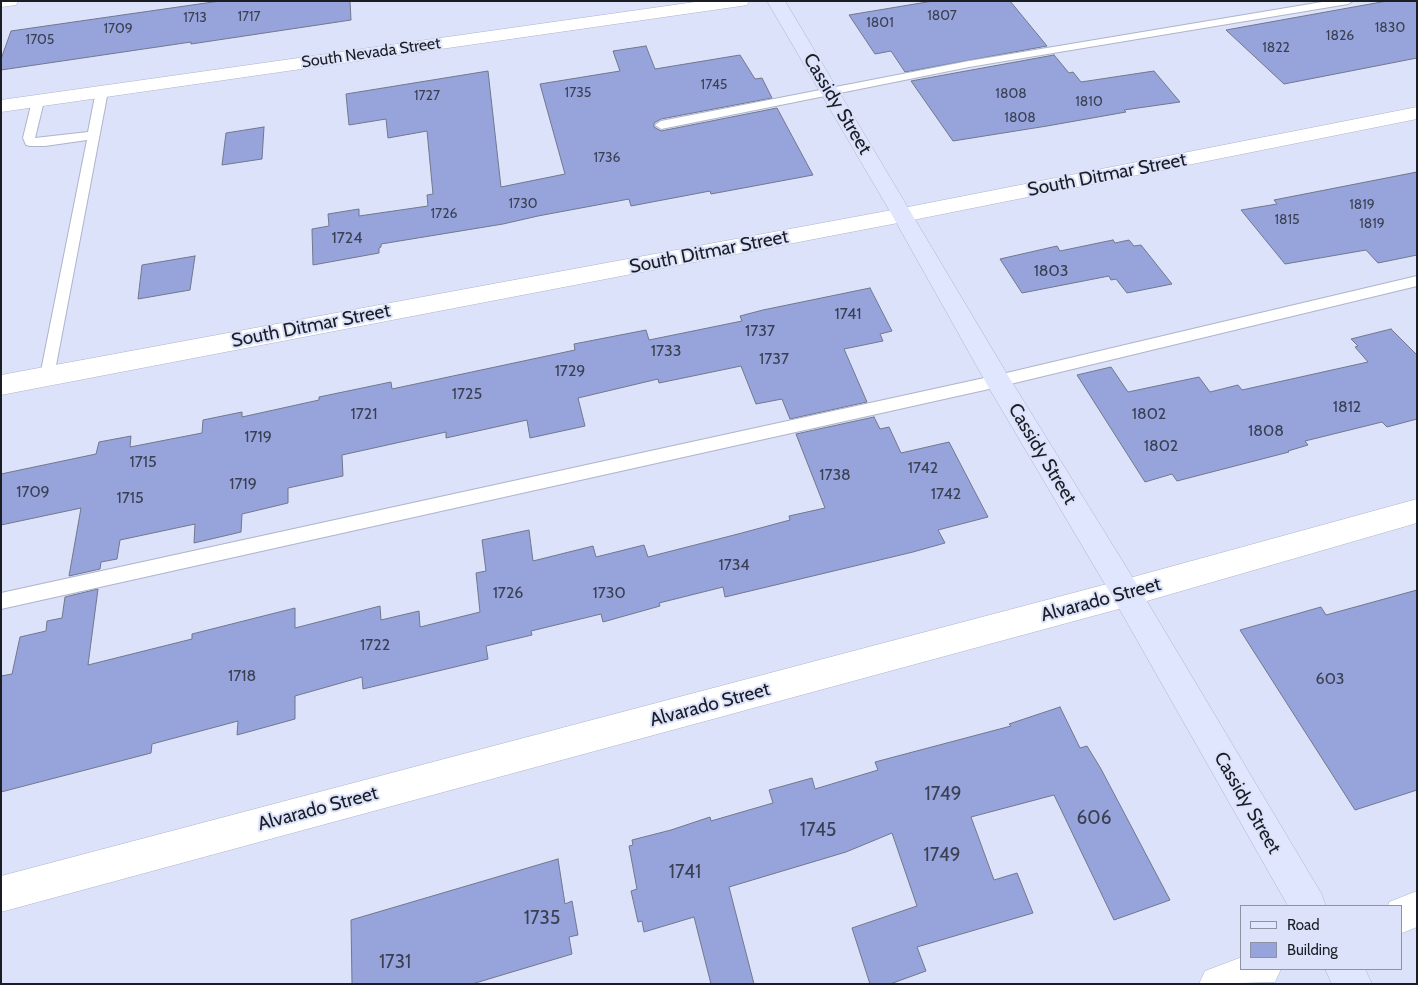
<!DOCTYPE html>
<style>
body{margin:0}
#map{position:relative;width:1418px;height:985px;overflow:hidden;background:#dbe2f9;font-family:Cabin,sans-serif}
canvas{display:block}
.frame{position:absolute;inset:0;border:2px solid #1b1d25;pointer-events:none}
.legend{position:absolute;left:1240px;top:905px;width:162px;height:65px;box-sizing:border-box;background:#dbe2f9;border:1px solid #8e93a4;margin:0;padding:6px 9px;list-style:none;font-size:15px;color:#1b1d25}
.legend li{display:flex;align-items:center;gap:10px;height:25px}
.legend b{width:25px;border:1px solid #8e93a4}
</style>
<div id="map">
<canvas width="1418" height="985"></canvas>
<div class="frame"></div>
<ul class="legend">
<li><b style="height:6px;background:#e0e6fe"></b>Road</li>
<li><b style="height:14px;background:#96a4db"></b>Building</li>
</ul>
</div>
<script>
const ctx = document.querySelector('canvas').getContext('2d');
ctx.lineJoin = 'round';
function fillPath(path, color) {
  ctx.fillStyle = color;
  ctx.fill(path, 'evenodd');
}
function poly(rows) {
  const path = new Path2D();
  for (const r of rows) {
    path.moveTo(r[0], r[1]);
    for (let i = 2; i < r.length; i += 2) path.lineTo(r[i], r[i + 1]);
  }
  return path;
}
function stroke(path, color, width, dash) {
  ctx.strokeStyle = color;
  ctx.lineWidth = width;
  ctx.lineCap = dash ? 'butt' : 'round';
  ctx.setLineDash(dash || []);
  ctx.stroke(path);
}
function label(font, color, halo, rows, align = 'center') {
  ctx.font = font + ' Cabin,sans-serif';
  ctx.lineWidth = 4;
  ctx.setLineDash([]);
  ctx.textBaseline = 'middle';
  ctx.strokeStyle = halo;
  ctx.fillStyle = color;
  for (const [text, x, y, turn = 0] of rows) {
    ctx.save();
    ctx.translate(x, y);
    ctx.rotate((+turn || 0) * Math.PI / 180);
    ctx.textAlign = isNaN(turn) ? turn : align;
    if (halo) ctx.strokeText(text, 0, 0);
    ctx.fillText(text, 0, 0);
    ctx.restore();
  }
}
const building = poly([
 [220,1,350,1,351,20,191,44,191,42,1,70,1,59,11,31,220,1],
 [933,1,1010,1,1047,46,905,72,891,51,875,54,849,15,933,1],
 [1387,1,1417,1,1417,58,1284,84,1226,30,1387,1],
 [646,46,655,69,740,55,755,79,762,78,772,98,661,119,654,123,654,127,661,131,777,108,813,175,711,194,710,191,631,206,629,199,538,216,503,224,381,244,381,247,379,248,379,253,313,265,312,229,329,226,328,214,359,209,359,216,428,206,427,195,433,194,427,131,388,138,386,119,349,125,346,94,488,71,501,187,565,174,540,84,620,71,613,51,646,46],
 [1054,55,1069,73,1073,72,1081,82,1154,71,1180,102,1124,110,1126,112,1047,126,953,141,911,81,1054,55],
 [264,127,262,159,222,165,226,133,264,127],
 [1417,172,1417,255,1378,263,1366,250,1285,264,1241,210,1277,204,1274,200,1417,172],
 [1113,240,1115,243,1129,240,1134,246,1141,245,1172,284,1127,293,1116,279,1111,280,1109,276,1022,293,1000,259,1057,246,1060,251,1113,240],
 [195,256,190,290,138,299,142,265,195,256],
 [870,288,892,331,880,334,883,341,844,349,867,402,790,419,782,399,756,404,741,366,659,383,658,379,578,398,585,426,530,438,527,420,446,438,446,432,342,455,343,476,288,488,288,503,242,514,241,532,194,543,195,524,120,540,117,559,101,562,100,569,69,576,81,508,1,525,1,474,96,454,99,442,131,436,130,447,202,433,203,420,242,412,242,417,319,400,319,397,391,382,392,389,575,350,574,344,646,330,649,340,742,321,740,316,763,310,870,288],
 [1391,329,1417,355,1417,419,1387,427,1382,422,1305,441,1308,445,1288,451,1289,452,1177,481,1172,474,1145,482,1077,375,1111,367,1128,392,1199,377,1210,392,1238,385,1242,390,1368,362,1355,347,1358,346,1351,339,1391,329],
 [874,417,880,429,889,427,901,453,949,442,988,517,938,530,945,543,913,552,725,597,723,587,659,603,660,606,603,622,601,614,531,631,532,635,486,646,488,659,363,689,362,677,295,696,295,719,237,735,238,721,152,744,151,753,1,792,1,676,12,674,20,637,46,631,47,621,62,618,65,597,98,589,88,665,192,639,192,634,295,608,295,628,380,606,381,620,419,611,420,627,480,612,476,573,486,571,482,540,529,530,533,561,593,546,596,557,644,545,648,557,738,534,790,520,789,516,825,508,796,434,874,417],
 [1417,590,1417,790,1355,810,1240,630,1321,607,1326,615,1417,590],
 [1060,707,1080,748,1087,746,1101,769,1170,900,1114,920,1054,795,971,817,994,880,1017,873,1033,913,917,947,926,971,890,984,870,984,852,928,917,906,892,833,846,852,729,887,754,984,711,984,694,917,644,932,642,921,638,922,631,891,637,889,629,846,633,845,632,840,671,830,710,817,711,821,773,803,769,790,812,778,815,789,878,770,875,762,1011,726,1009,724,1060,707],
 [558,859,565,904,572,901,578,935,569,937,572,954,472,984,352,984,351,920,558,859]
]);
fillPath(building, '#96a4db');
stroke(building, '#71778c', 1);
const service = poly([
 [1328,1,1353,1,1348,4,969,67,661,129,655,125,661,121,969,61,1328,1],
 [102,88,108,91,54,376,52,380,47,382,42,380,40,376,87,140,45,146,30,146,26,145,23,138,32,101,38,97,44,101,35,138,88,132,96,91,102,88],
 [1417,276,1417,286,998,387,1,609,1,593,998,375,1417,276]
]);
const minor = poly([
 [1,1,18,1,16,5,1,7,1,1],
 [702,1,749,1,747,5,741,6,1,112,1,100,702,1],
 [1417,107,1417,119,903,222,1,395,1,375,903,208,1417,107],
 [1417,499,1417,523,1126,607,1,912,1,876,1126,579,1417,499],
 [1417,891,1417,927,1402,933,1402,906,1388,906,1389,902,1417,891],
 [1242,957,1242,969,1281,969,1275,982,1199,984,1205,971,1242,957]
]);
const secondary = poly([
 [767,1,785,1,1007,374,1136,583,1321,893,1326,906,1288,906,1116,603,989,388,892,215,767,1],
 [1325,969,1365,969,1372,984,1332,984,1325,969]
]);
stroke(service, '#aeb4cb', 2);
stroke(minor, '#aeb4cb', 1);
stroke(secondary, '#aeb4cb', 1);
fillPath(service, '#fff');
fillPath(minor, '#fff');
fillPath(secondary, '#e0e6fe');
label('14px', '#3a3f52', null, [
 ["1807",942,16],
 ["1717",249,17],
 ["1713",195,18],
 ["1801",880,23],
 ["1830",1390,28],
 ["1709",118,29],
 ["1826",1340,36],
 ["1705",40,40],
 ["1822",1276,48],
 ["1745",714,85],
 ["1735",578,93],
 ["1808",1011,94],
 ["1727",427,96],
 ["1810",1089,102],
 ["1808",1020,118],
 ["1736",607,158],
 ["1730",523,204],
 ["1819",1362,205],
 ["1726",444,214],
 ["1815",1287,220],
 ["1819",1372,224]
]);
label('16px', '#1b1d25', '#dbe2f9', [
 ["South Nevada Street",371,53,-8]
]);
label('16px', '#3a3f52', null, [
 ["1724",347,238],
 ["1803",1051,271],
 ["1741",848,314],
 ["1737",760,331],
 ["1733",666,351],
 ["1737",774,359],
 ["1729",570,371],
 ["1725",467,394],
 ["1812",1347,407],
 ["1721",364,414],
 ["1802",1149,414],
 ["1808",1266,431],
 ["1719",258,437],
 ["1802",1161,446],
 ["1715",143,462],
 ["1742",923,468],
 ["1738",835,475],
 ["1719",243,484],
 ["1709",33,492],
 ["1742",946,494],
 ["1715",130,498],
 ["1734",734,565],
 ["1726",508,593],
 ["1730",609,593],
 ["1722",375,645],
 ["1718",242,676],
 ["603",1330,679]
]);
label('19px', '#1b1d25', '#dbe2f9', [
 ["Cassidy Street",837,104,59],
 ["South Ditmar Street",1107,175,-11],
 ["South Ditmar Street",709,252,-11],
 ["South Ditmar Street",311,326,-11],
 ["Cassidy Street",1042,454,59],
 ["Alvarado Street",1101,600,-15],
 ["Alvarado Street",710,705,-15],
 ["Cassidy Street",1247,803,60],
 ["Alvarado Street",318,809,-15]
]);
label('19px', '#3a3f52', null, [
 ["1749",943,794],
 ["606",1094,818],
 ["1745",818,830],
 ["1749",942,855],
 ["1741",685,872],
 ["1735",542,918],
 ["1731",395,962]
]);
</script>
